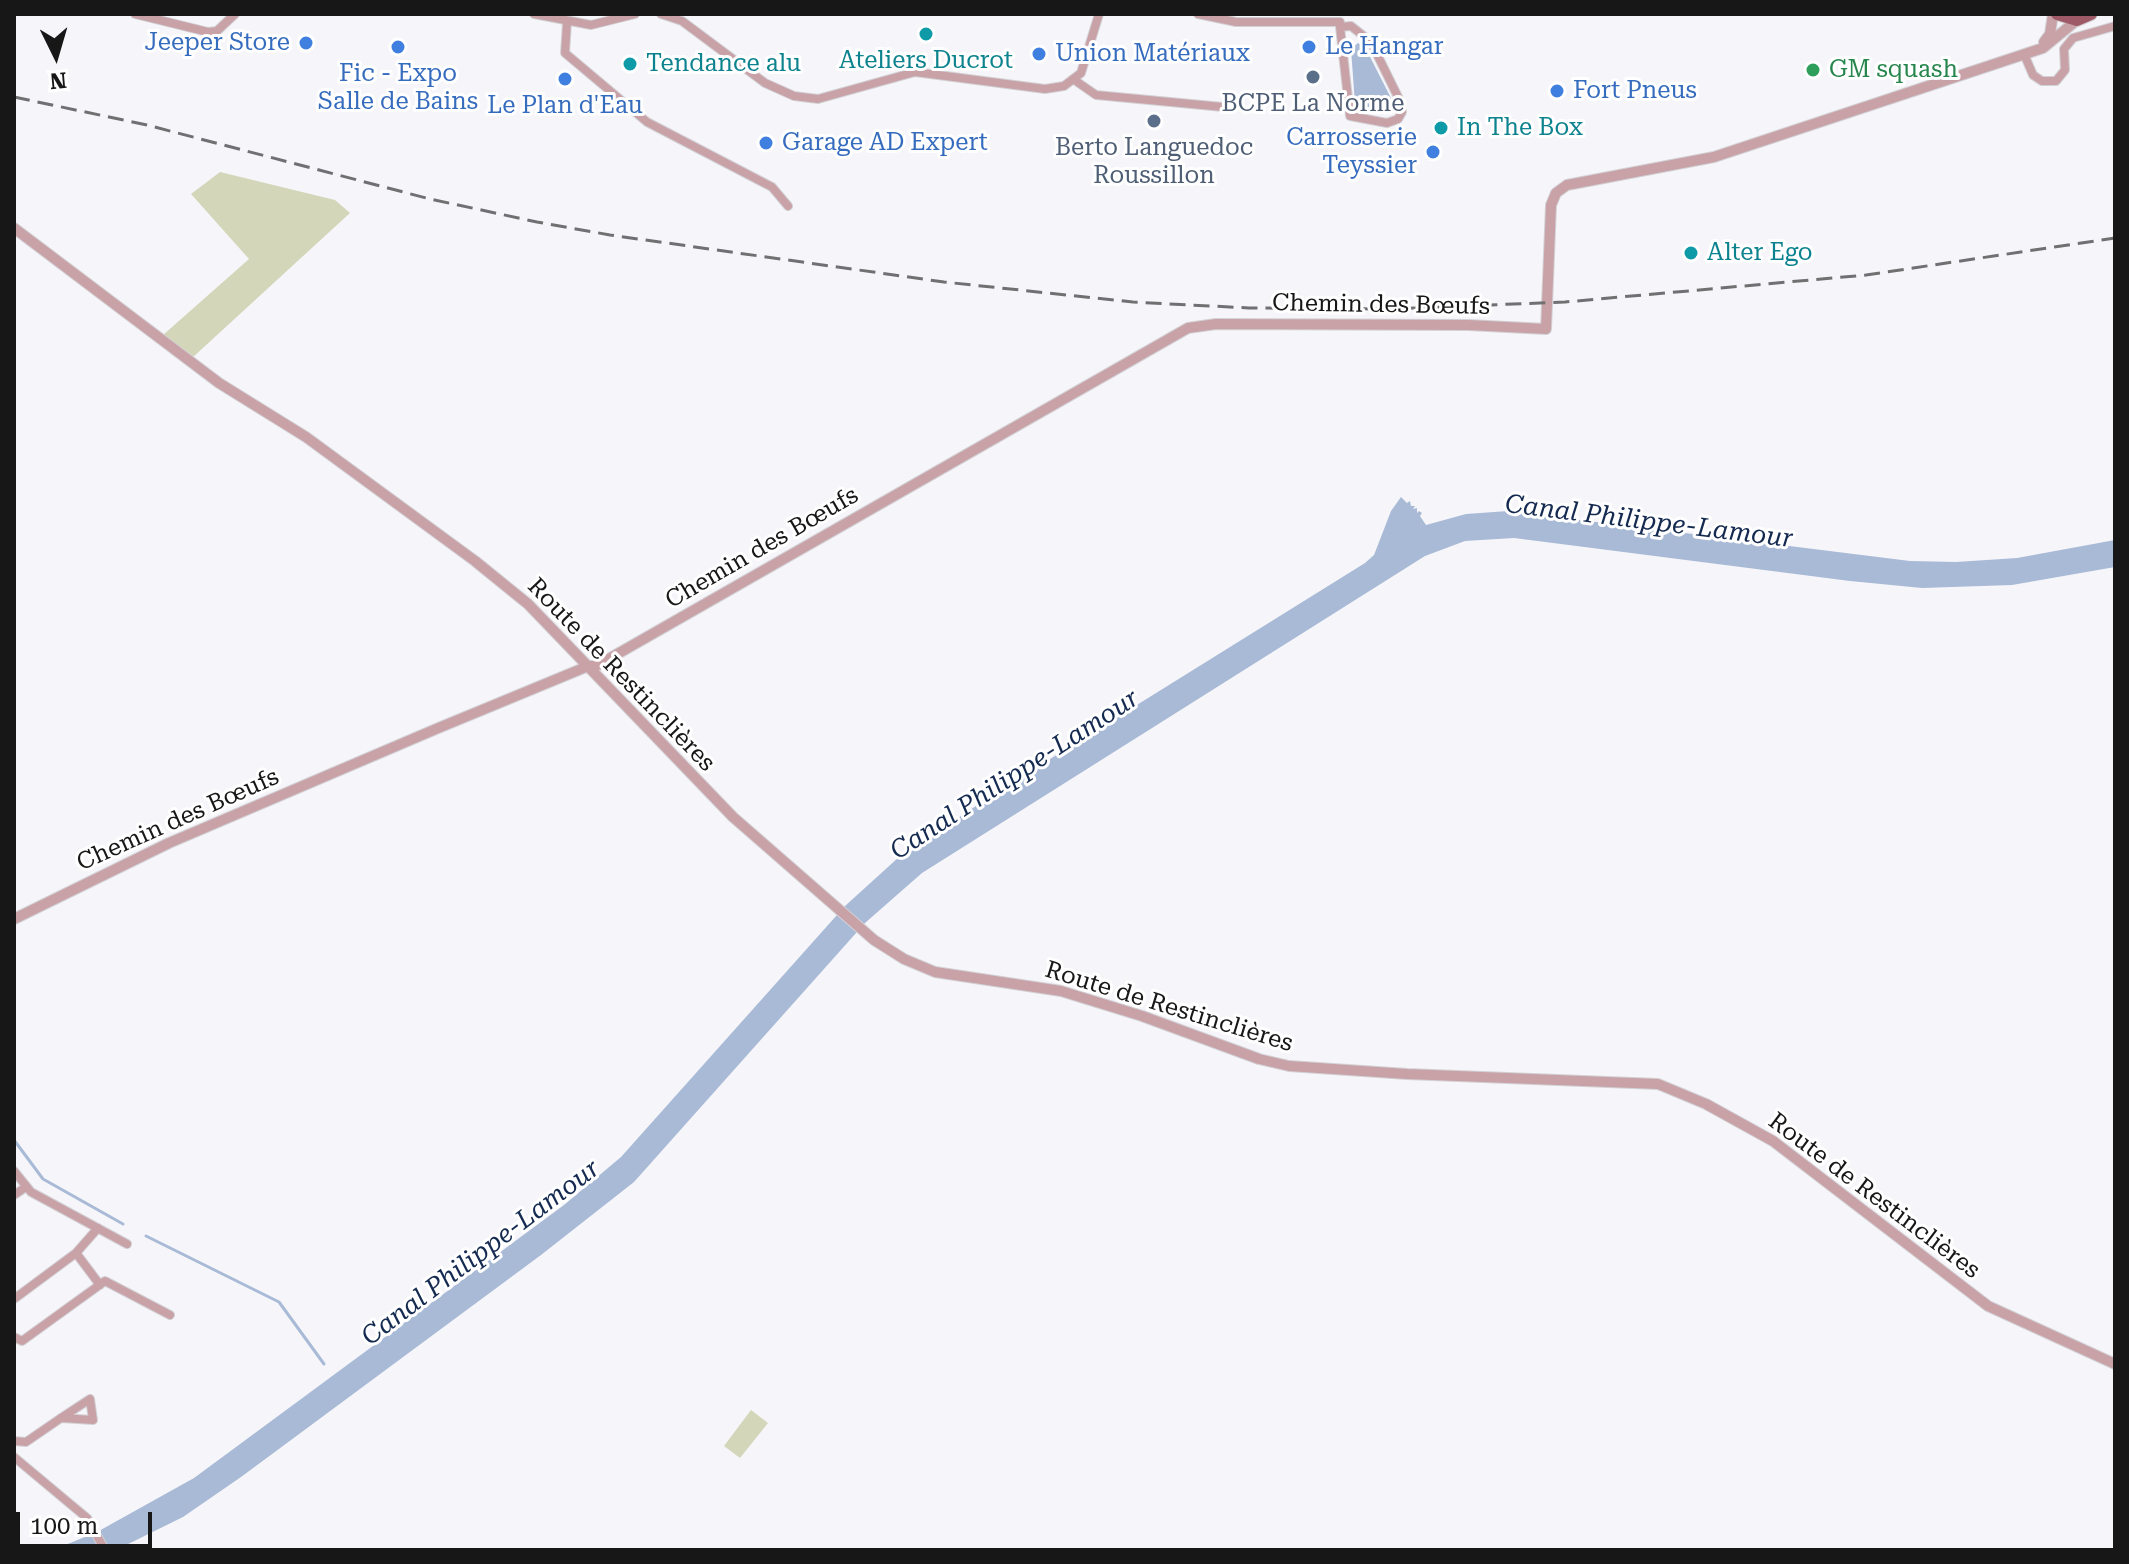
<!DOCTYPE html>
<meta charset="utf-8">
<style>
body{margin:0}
#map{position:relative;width:2129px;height:1564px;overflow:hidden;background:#f6f6fa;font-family:"Roboto Serif",serif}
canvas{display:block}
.frame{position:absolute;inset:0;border:16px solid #171718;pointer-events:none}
.north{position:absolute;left:16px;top:16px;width:80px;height:80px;-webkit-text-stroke:6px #fff;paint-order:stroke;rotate:175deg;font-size:22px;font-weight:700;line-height:32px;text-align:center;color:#171718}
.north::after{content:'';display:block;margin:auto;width:28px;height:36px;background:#171718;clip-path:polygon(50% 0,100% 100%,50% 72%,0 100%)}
.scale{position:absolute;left:16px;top:1512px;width:136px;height:36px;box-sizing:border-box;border:4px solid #171718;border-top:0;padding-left:10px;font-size:24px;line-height:28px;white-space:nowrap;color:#171718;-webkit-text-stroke:6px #fff;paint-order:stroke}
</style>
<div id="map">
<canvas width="2129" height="1564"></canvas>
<div class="frame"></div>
<div class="north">N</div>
<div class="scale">100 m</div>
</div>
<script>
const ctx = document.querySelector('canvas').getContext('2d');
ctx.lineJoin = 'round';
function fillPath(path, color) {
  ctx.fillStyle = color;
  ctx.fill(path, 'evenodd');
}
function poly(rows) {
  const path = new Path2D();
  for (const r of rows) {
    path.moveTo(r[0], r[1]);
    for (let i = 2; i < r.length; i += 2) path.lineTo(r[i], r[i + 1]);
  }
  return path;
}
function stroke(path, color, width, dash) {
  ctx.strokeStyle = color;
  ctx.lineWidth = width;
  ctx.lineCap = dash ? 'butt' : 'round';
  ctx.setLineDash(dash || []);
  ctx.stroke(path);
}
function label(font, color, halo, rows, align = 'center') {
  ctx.font = font + ' "Roboto Serif",serif';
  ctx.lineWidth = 6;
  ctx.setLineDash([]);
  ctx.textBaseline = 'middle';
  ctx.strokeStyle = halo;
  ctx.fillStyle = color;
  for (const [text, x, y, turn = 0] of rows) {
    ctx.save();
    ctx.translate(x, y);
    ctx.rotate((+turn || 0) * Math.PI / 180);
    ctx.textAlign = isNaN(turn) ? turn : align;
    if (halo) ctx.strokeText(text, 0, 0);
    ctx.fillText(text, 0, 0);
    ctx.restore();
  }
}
fillPath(poly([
 [220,172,335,200,350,213,192,358,163,335,249,259,191,194],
 [751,1410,768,1423,740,1458,724,1446]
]), '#d3d6b9');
fillPath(poly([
 [1358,43,1365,47,1392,100,1392,108,1386,114,1363,112,1355,104,1351,49],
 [1401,497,1407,503,1410,501,1411,506,1415,506,1413,509,1417,508,1417,513,1419,511,1422,513,1420,516,1426,525,1466,514,1508,511,1910,561,1956,562,2017,558,2115,540,2115,567,2012,585,1922,588,1850,581,1514,538,1465,541,1425,556,922,873,865,923,634,1182,541,1255,241,1477,183,1517,116,1550,53,1550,97,1532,194,1478,564,1205,621,1157,845,906,899,857,997,792,1365,563,1374,555,1391,511]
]), '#a9bad6');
stroke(poly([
 [14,1140,43,1179,123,1224],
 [146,1236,279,1302,324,1364]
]), '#a9bad6', 3);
const minor = poly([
 [135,14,208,32,217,31,235,14],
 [534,14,591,25,635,14],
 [661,14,682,21,765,83,794,96,818,99,915,72,1045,89,1064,86,1081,73,1099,14],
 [1198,14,1236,22,1340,22,1340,27,1351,26,1371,42,1400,101,1402,112,1398,119,1387,123,1350,116,1340,27],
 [567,22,565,53,647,122,772,187,788,206],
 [2024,54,2033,75,2042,81,2056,81,2065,70,2064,49,2073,38,2115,26],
 [1073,79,1096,95,1223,107],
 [14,1171,31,1192,127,1244],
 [14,1195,26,1187],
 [76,1253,100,1285],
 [14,1299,76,1253,98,1228],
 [14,1337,22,1341,105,1281,170,1315],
 [14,1441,26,1442,61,1418,90,1399,93,1420,61,1418],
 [14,1457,87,1518,105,1550]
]);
const tertiary = poly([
 [2044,42,2050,34,2053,14],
 [14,228,219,383,306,437,475,561,528,604,733,817,874,940,904,959,935,972,1061,991,1142,1016,1259,1059,1289,1066,1407,1074,1658,1084,1706,1104,1773,1141,1988,1306,2115,1364],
 [14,919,169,843,436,729,586,667,598,665,1188,328,1216,324,1468,325,1546,329,1551,205,1556,193,1567,185,1714,157,2043,48,2077,20]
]);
const primary = poly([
 [2057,14,2077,20,2091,14]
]);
stroke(minor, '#d2d2d6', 10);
stroke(tertiary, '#d2d2d6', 12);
stroke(primary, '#d2d2d6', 14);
stroke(minor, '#c9a2a8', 8);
stroke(tertiary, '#c9a2a8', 10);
stroke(primary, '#9e5b67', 12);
stroke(poly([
 [14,97,147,125,430,199,537,222,610,235,944,282,1133,302,1249,308,1388,309,1565,302,1866,275,2115,238]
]), '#707072', 3, [16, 8]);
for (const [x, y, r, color] of [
 [926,34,8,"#0f9aa8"],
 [306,43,8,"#3f7fe0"],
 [398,47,8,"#3f7fe0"],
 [1309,47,8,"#3f7fe0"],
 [1039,54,8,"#3f7fe0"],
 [630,64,8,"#0f9aa8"],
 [1813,70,8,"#2e9e5b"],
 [1313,77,8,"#5c6f8a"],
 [565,79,8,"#3f7fe0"],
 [1557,91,8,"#3f7fe0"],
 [1154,121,8,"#5c6f8a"],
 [1441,128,8,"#0f9aa8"],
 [766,143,8,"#3f7fe0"],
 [1433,152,8,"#3f7fe0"],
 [1691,253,8,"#0f9aa8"]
]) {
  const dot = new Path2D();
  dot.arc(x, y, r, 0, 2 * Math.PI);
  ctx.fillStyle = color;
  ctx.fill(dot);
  stroke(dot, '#fff', 3);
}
label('24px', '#366cbe', '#fff', [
 ["Jeeper Store",290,43,"right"],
 ["Le Hangar",1325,47],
 ["Union Matériaux",1055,54],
 ["Fic - Expo",398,74,"center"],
 ["Salle de Bains",398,102,"center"],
 ["Fort Pneus",1573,91],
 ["Le Plan d'Eau",565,106,"center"],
 ["Carrosserie",1417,138,"right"],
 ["Teyssier",1417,166,"right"],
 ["Garage AD Expert",782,143]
], 'left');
label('24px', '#0d838f', '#fff', [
 ["Ateliers Ducrot",926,61,"center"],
 ["Tendance alu",646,64],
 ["In The Box",1457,128],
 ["Alter Ego",1707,253]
], 'left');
label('24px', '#27864d', '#fff', [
 ["GM squash",1829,70]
], 'left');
label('24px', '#4e5e75', '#fff', [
 ["BCPE La Norme",1313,104],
 ["Berto Languedoc",1154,148],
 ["Roussillon",1154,176]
]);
label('24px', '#171718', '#fff', [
 ["Chemin des Bœufs",1381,305,1],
 ["Chemin des Bœufs",762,548,-30],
 ["Route de Restinclières",621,675,46],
 ["Chemin des Bœufs",178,820,-24],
 ["Route de Restinclières",1169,1007,17],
 ["Route de Restinclières",1874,1196,37]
]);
label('italic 26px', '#142a50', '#fff', [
 ["Canal Philippe-Lamour",1649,522,7],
 ["Canal Philippe-Lamour",1015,775,-33],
 ["Canal Philippe-Lamour",481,1253,-37]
]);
</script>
